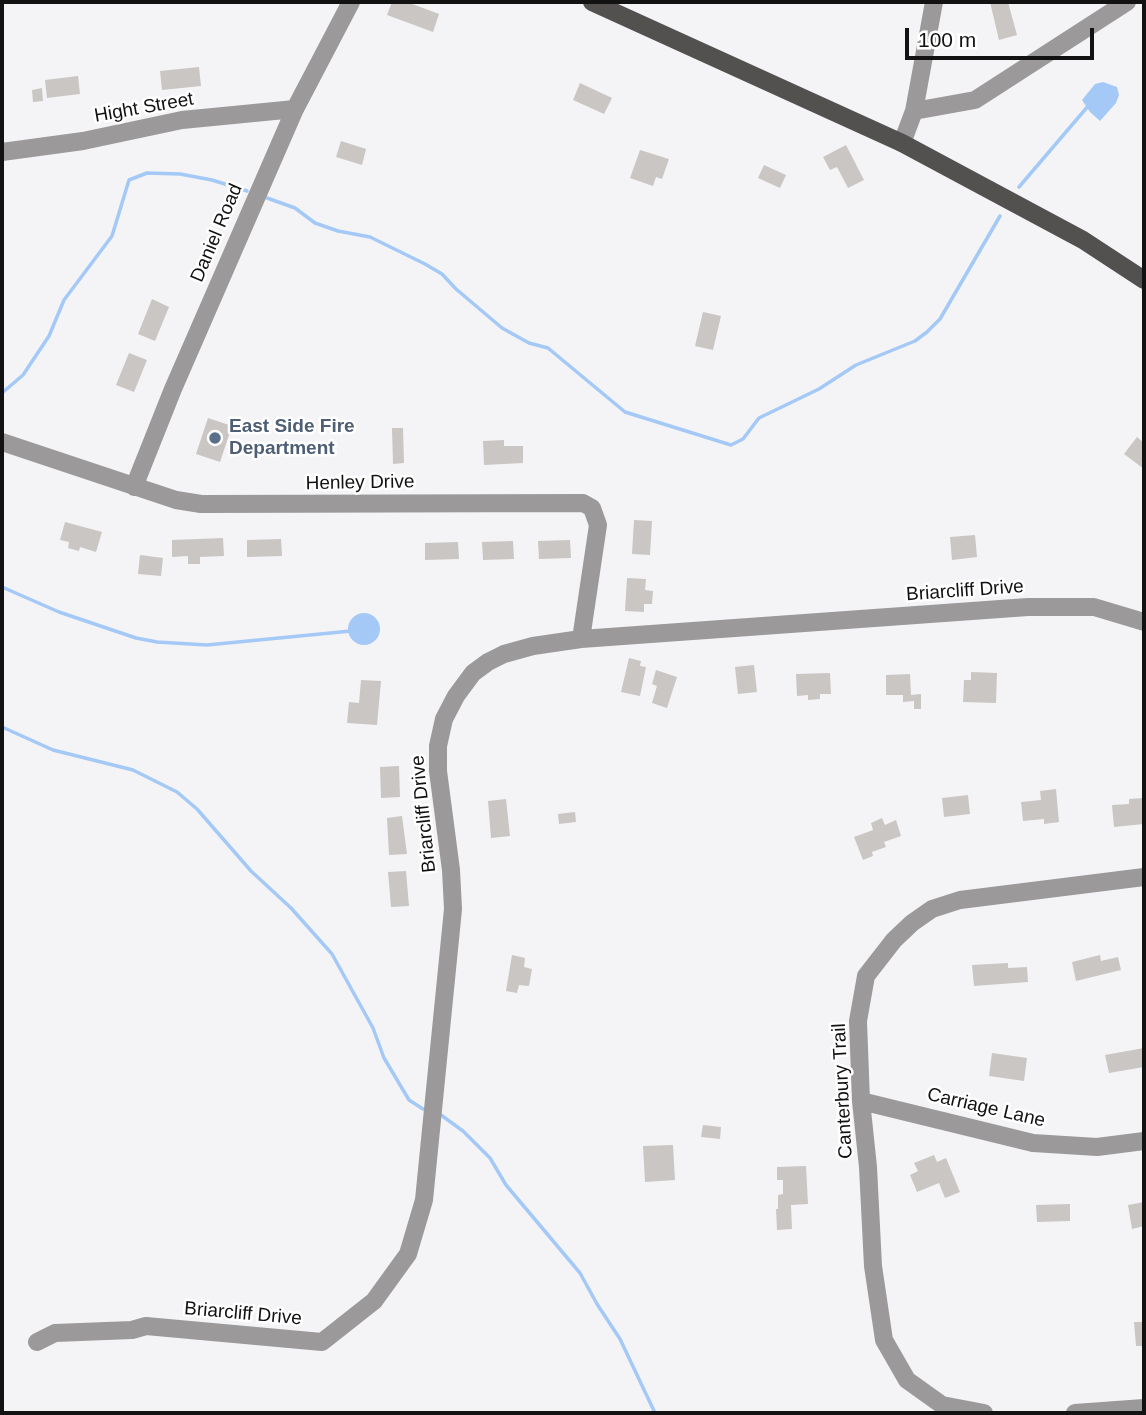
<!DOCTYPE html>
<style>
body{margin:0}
#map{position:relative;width:1146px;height:1415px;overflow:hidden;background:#f4f4f7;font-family:Helvetica,sans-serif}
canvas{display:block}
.frame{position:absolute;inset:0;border:4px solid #121213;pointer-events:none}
.scale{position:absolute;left:905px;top:28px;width:189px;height:32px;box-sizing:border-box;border:4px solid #121213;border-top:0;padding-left:9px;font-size:21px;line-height:24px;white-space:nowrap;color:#121213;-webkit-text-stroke:5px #fff;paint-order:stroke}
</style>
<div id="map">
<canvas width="1146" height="1415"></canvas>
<div class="frame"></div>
<div class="scale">100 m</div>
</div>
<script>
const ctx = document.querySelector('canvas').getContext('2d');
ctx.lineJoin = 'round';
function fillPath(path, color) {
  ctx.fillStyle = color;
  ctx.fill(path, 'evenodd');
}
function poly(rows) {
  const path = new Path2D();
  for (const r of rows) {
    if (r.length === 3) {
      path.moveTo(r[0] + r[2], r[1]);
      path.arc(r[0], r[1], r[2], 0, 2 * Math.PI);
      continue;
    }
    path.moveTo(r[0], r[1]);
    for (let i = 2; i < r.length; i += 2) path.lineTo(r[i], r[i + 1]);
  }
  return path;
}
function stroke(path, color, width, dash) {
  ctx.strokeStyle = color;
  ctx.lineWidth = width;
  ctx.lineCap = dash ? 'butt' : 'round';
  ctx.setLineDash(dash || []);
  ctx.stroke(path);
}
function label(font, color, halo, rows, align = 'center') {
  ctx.font = font + ' Helvetica,sans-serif';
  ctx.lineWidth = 5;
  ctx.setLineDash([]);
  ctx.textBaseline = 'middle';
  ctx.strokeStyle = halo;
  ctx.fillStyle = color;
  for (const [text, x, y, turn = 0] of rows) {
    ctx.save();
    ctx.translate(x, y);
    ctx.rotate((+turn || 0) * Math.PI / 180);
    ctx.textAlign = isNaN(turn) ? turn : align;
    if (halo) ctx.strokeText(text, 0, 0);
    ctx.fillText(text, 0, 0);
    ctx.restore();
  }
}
fillPath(poly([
 [1103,82,1117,87,1119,95,1116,103,1100,121,1090,112,1082,100,1095,84],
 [364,629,16]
]), '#a5c9f6');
stroke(poly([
 [1019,187,1089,105],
 [267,198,295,208,315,223,338,231,370,237,425,264,442,274,456,289,502,328,529,343,548,348,625,412,731,445,743,439,759,418,819,389,856,365,915,341,927,332,940,319,1000,216],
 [2,393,23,375,49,336,64,300,112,236,129,180,147,173,180,174,212,180,247,191],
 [2,587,59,612,136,638,157,642,207,645,351,631],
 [2,727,53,750,133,770,177,792,197,809,251,871,291,908,332,954,373,1028,384,1058,409,1100,423,1109],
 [441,1115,463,1131,490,1158,506,1185,580,1273,597,1304,620,1339,655,1413]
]), '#a5c9f6', 3.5);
fillPath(poly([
 [392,2,407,2,439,14,433,32,387,15],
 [990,2,1008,2,1017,35,999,40],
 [199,67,201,86,162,90,160,71],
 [78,76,80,94,47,98,45,80],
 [580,83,612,98,604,114,573,100],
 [42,88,43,101,33,102,32,90],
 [341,141,366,149,362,165,336,157],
 [846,145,864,180,848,188,837,167,830,170,823,157],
 [640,150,669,159,662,179,656,177,653,186,630,178],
 [764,165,786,175,780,188,758,178],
 [152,299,169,307,155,341,138,334],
 [703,312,721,316,713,350,695,346],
 [129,353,147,360,134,392,116,385],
 [208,418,232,426,220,462,196,454],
 [392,428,403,428,404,463,393,464],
 [1137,437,1144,443,1144,469,1124,454],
 [504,440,504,446,523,446,523,463,484,465,483,441],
 [634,520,652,521,650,555,632,554],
 [65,522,102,532,96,552,80,547,79,551,68,548,69,542,60,540],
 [975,535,977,557,952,560,950,537],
 [223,538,224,556,200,557,200,564,188,564,188,556,172,557,172,540],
 [281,539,282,556,247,557,247,540],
 [570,540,571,558,539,559,538,541],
 [513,541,514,559,483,560,482,542],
 [458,542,459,559,425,560,425,543],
 [140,555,163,558,161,576,138,574],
 [627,578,646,579,645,590,653,591,652,604,644,604,644,612,625,611],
 [629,658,641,661,640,666,646,667,640,696,621,692],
 [754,665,757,692,738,694,735,667],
 [656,670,677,677,667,708,652,703,657,686,652,684],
 [971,672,997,673,996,703,963,702,964,680,971,680],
 [830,673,831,694,820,694,820,699,808,700,808,695,797,696,796,674],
 [910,674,911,695,921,694,921,709,914,709,914,701,903,702,903,695,886,695,886,675],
 [361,680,381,681,377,725,347,723,349,702,359,703],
 [399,766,400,797,381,798,380,767],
 [1056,789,1059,822,1044,824,1044,819,1023,821,1021,802,1041,800,1040,791],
 [968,795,970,814,944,817,942,798],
 [1144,798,1144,824,1114,827,1112,805,1129,804,1129,799],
 [506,799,510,836,491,838,488,801],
 [575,812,576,822,559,824,558,814],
 [402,816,407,854,389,855,387,818],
 [882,818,885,825,896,820,901,836,884,842,886,847,872,852,873,856,863,860,854,837,873,830,871,823],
 [406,871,409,906,391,907,388,872],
 [512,955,525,958,524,967,532,969,529,986,519,985,517,993,506,991],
 [1100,955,1101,961,1118,957,1121,970,1076,981,1072,962],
 [1008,963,1008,968,1027,967,1028,982,974,986,972,965],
 [1144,1048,1144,1067,1109,1073,1105,1055],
 [992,1053,1027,1058,1024,1081,989,1076],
 [703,1125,721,1127,720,1139,701,1137],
 [673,1145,675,1180,645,1182,643,1146],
 [934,1155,937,1162,946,1158,960,1192,945,1198,939,1183,917,1192,910,1175,918,1171,914,1163],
 [806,1166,808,1204,791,1205,792,1229,777,1230,776,1209,778,1209,778,1195,783,1194,783,1180,777,1180,777,1167],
 [1144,1202,1144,1226,1132,1229,1128,1205],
 [1070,1204,1070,1221,1037,1222,1036,1205],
 [1134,1322,1144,1322,1144,1346,1136,1346]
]), '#c9c6c4');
stroke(poly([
 [914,111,975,100,1127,2],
 [902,143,914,111,934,2],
 [2,152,83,141,182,120,295,109],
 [2,442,176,500,201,504,583,503,592,508,598,525,581,639],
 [134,487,173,389,295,109,351,2],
 [861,1101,1033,1143,1097,1147,1144,1141],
 [37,1342,55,1333,132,1330,146,1326,322,1342,374,1301,408,1254,424,1200,453,909,451,870,438,771,438,746,444,719,456,696,473,673,488,662,504,654,533,646,581,639,1028,607,1094,607,1144,622],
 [984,1413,942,1405,907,1380,884,1340,873,1266,868,1167,861,1101,858,1021,866,976,894,940,912,923,932,909,960,900,1144,877],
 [1075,1413,1144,1408]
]), '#9b9999', 18);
stroke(poly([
 [592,2,902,143,1083,240,1144,280]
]), '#535050', 18);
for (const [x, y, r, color] of [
 [215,438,7,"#5c6f8a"]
]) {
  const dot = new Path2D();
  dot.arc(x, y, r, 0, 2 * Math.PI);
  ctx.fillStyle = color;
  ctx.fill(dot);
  stroke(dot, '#fff', 2.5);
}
label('19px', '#121213', '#fff', [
 ["Hight Street",144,108,-10],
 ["Daniel Road",217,233,-67],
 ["Henley Drive",360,483,-1],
 ["Briarcliff Drive",965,591,-4],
 ["Briarcliff Drive",424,814,-96],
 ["Canterbury Trail",843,1091,-93],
 ["Carriage Lane",986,1108,13],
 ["Briarcliff Drive",243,1314,5]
]);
label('bold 19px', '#4e5e75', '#fff', [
 ["East Side Fire",229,427],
 ["Department",229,449]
], 'left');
</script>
